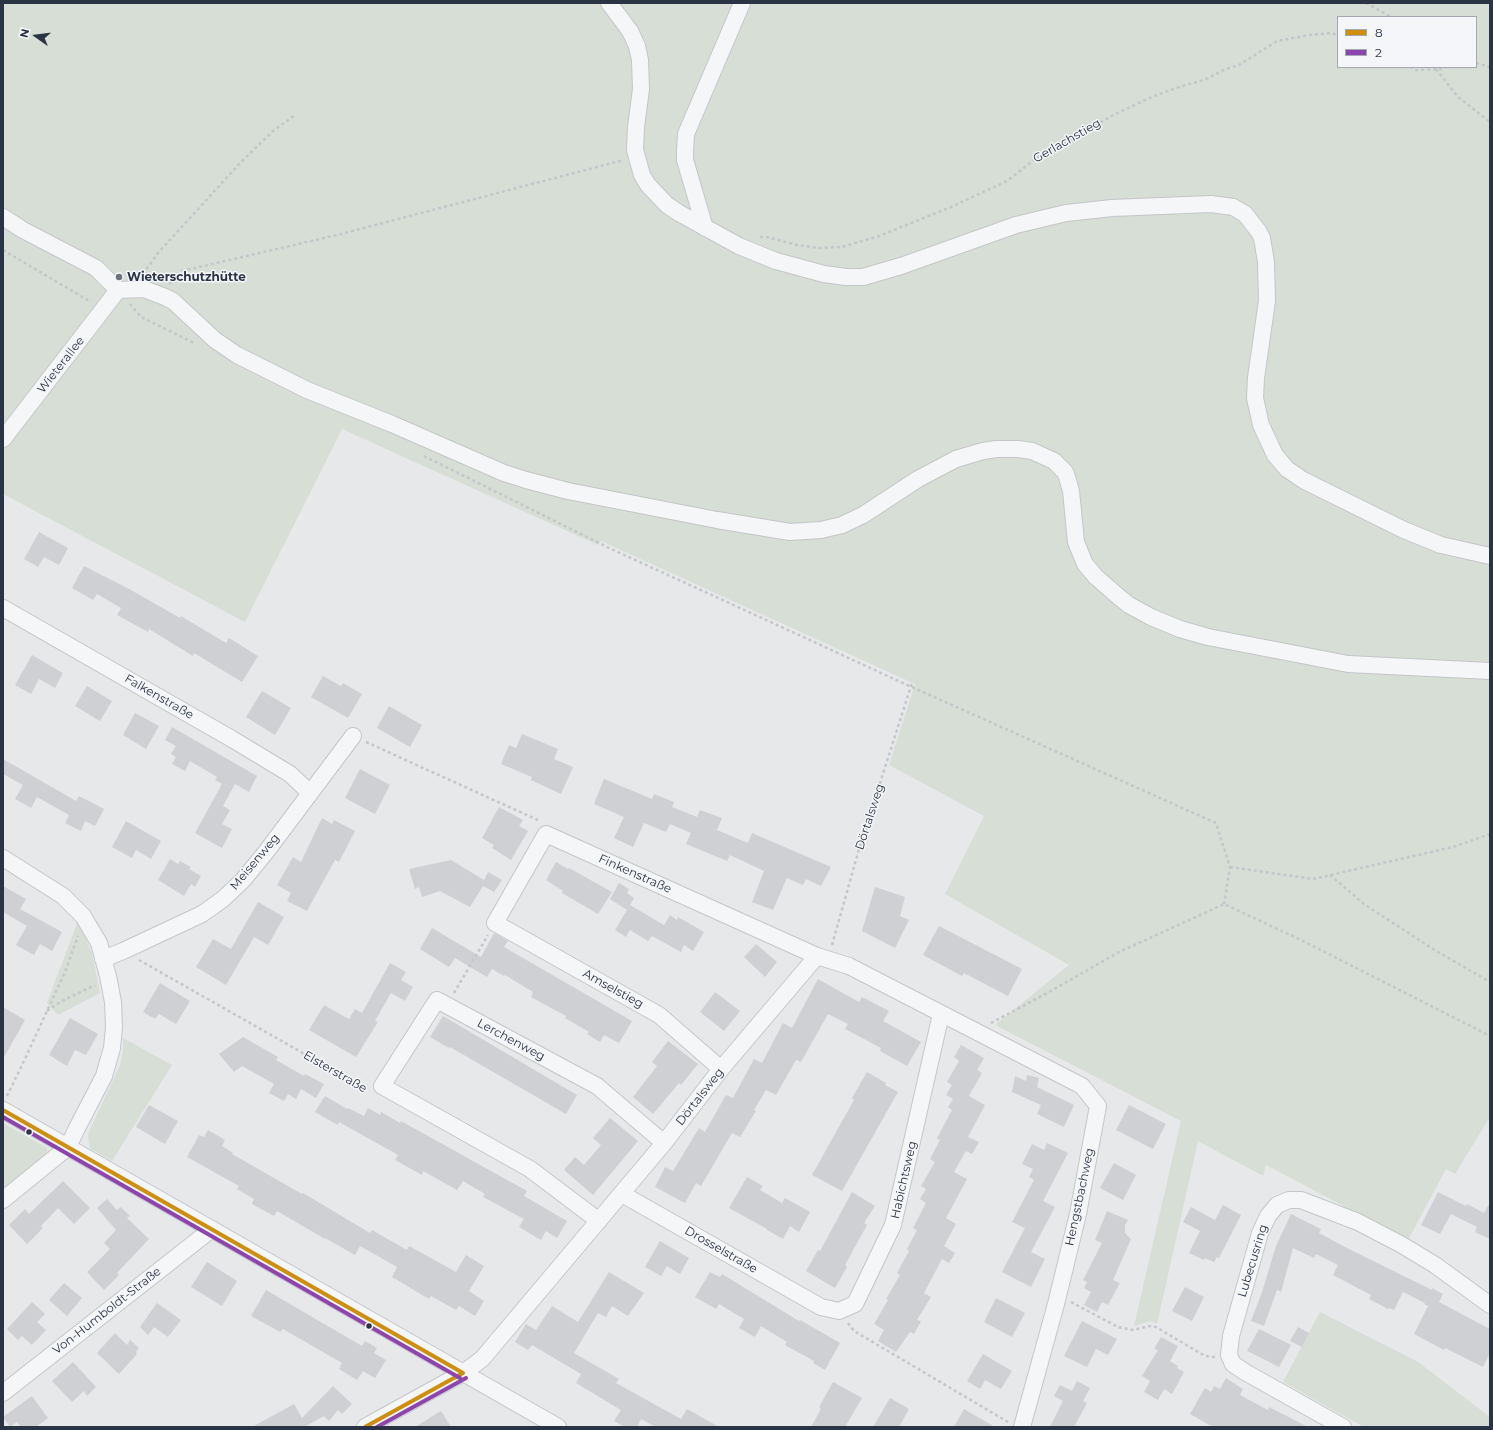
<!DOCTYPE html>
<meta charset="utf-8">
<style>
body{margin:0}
#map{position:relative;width:1493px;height:1430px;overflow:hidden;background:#e6e8ea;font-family:Montserrat,sans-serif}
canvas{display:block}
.frame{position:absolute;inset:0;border:4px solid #2b3445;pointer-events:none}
.legend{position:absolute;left:1337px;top:16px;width:140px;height:52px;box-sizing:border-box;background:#f4f6f9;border:1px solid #a4a8b1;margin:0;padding:5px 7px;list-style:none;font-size:12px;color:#2b3445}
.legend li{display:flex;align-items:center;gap:8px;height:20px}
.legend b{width:20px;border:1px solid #a4a8b1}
.north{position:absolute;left:16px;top:16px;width:40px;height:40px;-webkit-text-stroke:3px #f4f6f9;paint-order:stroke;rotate:284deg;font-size:11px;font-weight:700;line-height:16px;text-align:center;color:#2b3445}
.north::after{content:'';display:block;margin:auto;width:14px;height:18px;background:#2b3445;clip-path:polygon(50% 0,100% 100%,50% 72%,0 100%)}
</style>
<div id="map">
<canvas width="1493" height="1430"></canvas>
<div class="frame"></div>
<ul class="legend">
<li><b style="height:5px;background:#ce8f0e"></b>8</li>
<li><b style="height:5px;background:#8e44ad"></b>2</li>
</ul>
<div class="north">N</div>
</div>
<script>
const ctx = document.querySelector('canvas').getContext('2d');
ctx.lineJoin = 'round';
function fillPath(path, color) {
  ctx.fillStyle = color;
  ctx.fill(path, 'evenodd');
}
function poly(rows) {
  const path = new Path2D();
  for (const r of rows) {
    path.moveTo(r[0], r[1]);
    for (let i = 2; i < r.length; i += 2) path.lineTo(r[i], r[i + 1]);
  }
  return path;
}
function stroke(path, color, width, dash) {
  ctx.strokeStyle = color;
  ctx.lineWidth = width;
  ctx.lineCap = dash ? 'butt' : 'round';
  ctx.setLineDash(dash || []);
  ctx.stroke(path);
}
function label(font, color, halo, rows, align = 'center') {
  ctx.font = font + ' Montserrat,sans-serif';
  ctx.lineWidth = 3;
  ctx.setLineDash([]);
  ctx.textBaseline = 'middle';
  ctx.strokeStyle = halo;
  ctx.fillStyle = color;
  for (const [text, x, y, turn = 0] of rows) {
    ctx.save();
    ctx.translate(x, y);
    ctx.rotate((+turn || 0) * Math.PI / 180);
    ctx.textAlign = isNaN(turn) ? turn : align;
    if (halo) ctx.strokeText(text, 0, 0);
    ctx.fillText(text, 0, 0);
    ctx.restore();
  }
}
fillPath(poly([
 [3,3,1490,3,1490,1117,1455,1174,1446,1169,1408,1240,1266,1165,1263,1176,1198,1141,1157,1324,1151,1321,1134,1326,1181,1121,995,1025,1069,965,945,894,984,816,889,765,915,684,601,541,598,545,342,429,245,622,3,494],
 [1338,17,1476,17,1476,67,1338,67],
 [78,921,92,953,100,993,58,1015,47,1003],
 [123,1038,172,1065,112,1161,91,1149,89,1144,88,1134,120,1065,123,1051],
 [3,1123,47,1148,47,1156,3,1191],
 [1320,1312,1418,1362,1490,1417,1490,1427,1364,1427,1283,1382]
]), '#d6ded6');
fillPath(poly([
 [39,532,68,548,59,565,44,557,38,567,24,559],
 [84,566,131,590,180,618,181,616,226,643,229,638,258,656,242,682,194,653,193,656,149,629,148,632,117,615,121,608,97,594,93,600,72,588],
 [32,655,63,673,55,688,39,679,31,694,15,685],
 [323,676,341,686,343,683,362,694,348,718,311,697],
 [87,686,112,701,100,721,75,706],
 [262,691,291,708,275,735,246,717],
 [389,706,422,725,410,747,377,728],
 [135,713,159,726,146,749,123,735],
 [172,727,257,776,249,792,235,784,223,806,230,810,222,824,232,829,222,848,195,833,222,784,215,780,217,777,190,761,185,771,172,764,176,757,171,754,176,746,165,740],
 [522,734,558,749,554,759,573,767,561,794,531,780,532,777,501,764,509,745,516,748],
 [3,759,76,801,79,796,104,809,95,826,85,821,81,831,65,823,69,815,37,797,31,808,15,799,23,785,3,774],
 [360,769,390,785,375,814,345,798],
 [604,779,652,799,654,794,674,802,672,807,697,817,700,810,722,818,717,830,748,843,752,833,831,867,821,886,806,879,803,885,787,878,773,910,752,902,764,871,730,855,727,861,686,844,691,833,670,824,666,832,644,823,633,847,614,838,624,817,594,804],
 [499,807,523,820,519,826,528,831,511,860,492,848,494,845,482,838],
 [322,818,332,824,334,820,355,831,339,862,335,860,307,911,287,901,291,893,277,885,293,857,301,862],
 [126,821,161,841,151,859,136,850,132,858,112,847],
 [170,859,178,864,180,861,191,867,189,869,201,876,195,887,191,884,184,896,158,880],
 [451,860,484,880,488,872,502,880,494,892,483,886,470,907,440,891,422,897,419,887,415,889,409,869],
 [556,862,568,869,569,868,612,892,598,914,562,893,563,891,546,880],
 [619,883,629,889,627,893,634,898,627,910,610,899],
 [3,886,26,899,20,909,62,932,52,951,40,944,34,955,16,945,27,926,3,912],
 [875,887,905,897,900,916,909,920,895,948,862,931],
 [258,902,284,917,268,945,254,937,226,985,196,967,213,939,231,949],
 [630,905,664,925,670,915,677,920,678,917,704,932,693,951,684,945,681,952,652,936,648,941,630,930,626,937,615,930],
 [939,926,1022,969,1008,996,964,973,962,976,923,955],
 [432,928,481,957,494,933,508,941,504,947,632,1021,619,1043,604,1035,600,1042,587,1034,589,1032,565,1018,566,1016,531,997,533,992,505,975,504,976,492,969,487,977,455,958,449,967,420,949],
 [756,944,777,962,765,977,744,957],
 [390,963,406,972,401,980,413,987,405,1001,391,993,375,1021,378,1022,356,1057,309,1030,324,1005,349,1019,355,1009,362,1013],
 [818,979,859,1002,862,997,889,1011,883,1021,921,1042,907,1066,880,1051,881,1048,845,1029,848,1024,828,1014,801,1062,796,1060,776,1095,766,1090,754,1110,756,1111,740,1137,732,1133,701,1186,696,1183,685,1203,655,1187,665,1167,673,1171,699,1128,705,1132,726,1095,733,1098,754,1059,762,1063,783,1023,792,1028],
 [160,983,190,1001,176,1024,159,1014,155,1019,143,1012],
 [715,992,740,1011,724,1031,700,1012],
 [3,1007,25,1020,3,1059],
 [443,1016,577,1095,566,1114,450,1047,449,1048,430,1037],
 [70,1018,98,1034,86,1055,75,1050,67,1066,49,1055],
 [243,1037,278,1057,276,1060,304,1076,305,1074,324,1084,316,1098,301,1089,296,1099,288,1094,284,1101,269,1093,274,1084,242,1066,234,1072,219,1054],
 [668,1041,698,1064,681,1085,679,1083,653,1114,633,1097,657,1066,652,1062],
 [961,1045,984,1058,977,1070,982,1073,969,1096,985,1105,968,1137,979,1142,972,1154,966,1151,954,1172,967,1179,946,1218,956,1224,944,1246,955,1253,949,1263,942,1259,924,1293,931,1297,917,1320,921,1321,914,1334,910,1332,896,1352,878,1341,884,1330,874,1324,888,1300,886,1299,900,1275,897,1273,909,1251,907,1249,917,1230,913,1228,926,1203,920,1199,926,1189,921,1186,935,1162,930,1159,940,1140,937,1138,952,1110,948,1107,953,1099,946,1095,952,1085,947,1082,959,1061,954,1057],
 [867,1072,886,1083,885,1085,898,1092,842,1191,812,1175,854,1100,852,1098],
 [1027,1075,1039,1078,1037,1087,1074,1105,1064,1127,1037,1114,1041,1105,1012,1092,1015,1076,1026,1081],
 [325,1096,347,1109,348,1108,364,1116,368,1108,380,1115,381,1112,400,1123,401,1121,527,1191,524,1196,567,1221,557,1238,546,1231,541,1240,519,1227,524,1219,483,1197,485,1194,463,1181,457,1190,423,1171,422,1175,395,1160,398,1155,339,1122,338,1125,315,1112],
 [149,1105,178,1121,165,1144,136,1127],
 [1129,1105,1166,1124,1153,1149,1116,1130],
 [610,1118,638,1141,593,1195,564,1170,575,1157,584,1165,601,1145,593,1138],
 [208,1130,225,1140,222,1146,233,1153,232,1154,302,1194,303,1193,370,1233,372,1230,407,1250,409,1246,456,1272,466,1255,484,1266,469,1291,484,1301,475,1316,459,1306,456,1310,431,1296,429,1299,392,1277,397,1267,360,1246,355,1255,325,1238,325,1239,277,1211,274,1216,252,1204,254,1199,237,1189,239,1186,187,1157,199,1135,204,1137],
 [1047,1143,1068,1153,1043,1201,1055,1207,1031,1252,1045,1259,1031,1287,1002,1272,1025,1228,1012,1222,1034,1180,1029,1177,1033,1169,1022,1164,1032,1144,1044,1150],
 [1114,1163,1136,1175,1123,1200,1100,1188],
 [747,1177,763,1186,760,1190,782,1203,785,1198,810,1212,799,1232,790,1226,783,1239,767,1230,767,1229,729,1208],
 [63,1181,90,1208,74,1224,58,1208,41,1226,43,1228,27,1244,9,1225,25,1209,29,1214],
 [852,1192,875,1206,864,1223,867,1225,845,1265,847,1267,835,1288,806,1271,818,1250,820,1251],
 [1438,1192,1466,1206,1467,1204,1484,1213,1490,1202,1490,1239,1475,1232,1477,1227,1451,1214,1440,1234,1421,1225],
 [107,1199,117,1210,121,1207,130,1216,127,1218,149,1239,117,1273,119,1275,104,1290,87,1272,110,1249,104,1243,116,1230,97,1208],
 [1223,1205,1241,1215,1219,1258,1217,1257,1214,1262,1205,1258,1204,1260,1189,1253,1200,1231,1183,1222,1191,1207,1215,1220],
 [1107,1211,1128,1220,1125,1225,1125,1233,1131,1239,1113,1280,1120,1283,1108,1305,1102,1302,1097,1312,1084,1305,1091,1292,1084,1288,1087,1282,1083,1280,1102,1243,1095,1240],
 [1291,1214,1321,1229,1319,1233,1347,1248,1432,1290,1432,1288,1443,1294,1439,1302,1490,1329,1490,1353,1483,1367,1445,1348,1444,1350,1414,1334,1428,1306,1424,1304,1425,1303,1403,1292,1394,1310,1389,1308,1388,1309,1369,1299,1371,1295,1333,1275,1338,1265,1316,1254,1314,1258,1293,1248,1281,1292,1277,1290,1264,1326,1251,1321,1262,1292,1276,1246],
 [660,1241,689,1258,680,1274,667,1266,661,1276,645,1267],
 [207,1262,237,1281,222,1306,191,1287],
 [609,1272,644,1293,628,1316,612,1306,606,1317,598,1313,574,1353,619,1379,616,1383,681,1419,687,1409,719,1427,656,1427,641,1419,637,1427,625,1427,614,1421,621,1410,576,1383,581,1374,532,1345,528,1350,515,1342,526,1324,536,1330,552,1306,578,1322],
 [710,1272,720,1277,722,1274,799,1321,800,1320,840,1343,825,1370,813,1363,814,1361,785,1345,787,1342,761,1326,755,1337,739,1328,744,1319,719,1304,716,1309,695,1297],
 [64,1283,82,1298,67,1316,49,1300],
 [1185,1287,1204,1297,1192,1321,1172,1311],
 [266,1290,362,1346,365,1341,377,1348,374,1353,386,1360,375,1378,363,1371,357,1380,339,1369,342,1363,283,1329,280,1332,251,1316],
 [996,1298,1025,1313,1012,1337,984,1322],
 [32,1302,45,1314,37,1322,46,1330,32,1345,22,1336,18,1340,7,1329],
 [157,1303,181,1320,168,1337,154,1327,148,1335,140,1327],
 [1082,1321,1117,1339,1108,1355,1096,1349,1087,1367,1064,1356],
 [1298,1327,1309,1333,1302,1347,1290,1341],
 [1259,1329,1291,1345,1279,1367,1247,1351],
 [115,1333,127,1345,130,1340,139,1348,136,1352,137,1354,119,1374,97,1353],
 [1161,1337,1178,1346,1170,1361,1178,1366,1177,1368,1184,1372,1172,1394,1164,1389,1158,1400,1144,1392,1150,1381,1142,1376,1158,1350,1154,1349],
 [983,1354,1012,1371,1001,1389,985,1380,980,1389,967,1381],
 [73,1362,96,1387,87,1396,84,1391,72,1402,52,1381],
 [1226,1378,1243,1389,1240,1395,1268,1410,1269,1407,1308,1427,1213,1427,1190,1414,1205,1388,1211,1392,1214,1386,1220,1389],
 [1077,1381,1090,1388,1083,1401,1087,1403,1074,1427,1050,1427,1063,1401,1054,1396,1060,1385,1072,1391],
 [833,1382,862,1398,845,1427,811,1427,821,1409,819,1407],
 [333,1386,352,1404,342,1414,338,1410,329,1421,324,1416,306,1426,307,1427,252,1427,294,1404,302,1418],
 [32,1396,48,1418,36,1427,21,1427,17,1422,10,1427,3,1417],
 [890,1398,909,1409,899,1427,873,1427],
 [964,1409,995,1427,954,1427],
 [441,1411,451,1427,415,1427]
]), '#ced0d3');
const street = poly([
 [609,3,630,31,637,46,640,60,641,89,636,127,635,150,642,175,648,185,667,205,679,213,739,246,776,261,824,274,846,277,863,277,901,266,1016,225,1066,213,1112,208,1211,204,1233,207,1245,214,1259,232,1262,238,1266,262,1267,301,1256,378,1255,398,1261,425,1275,455,1287,469,1303,480,1404,530,1441,545,1490,556],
 [3,217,23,230,96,268,118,290],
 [705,228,685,160,685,151,686,134,742,3],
 [118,290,144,289,165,297,173,301,215,340,237,355,307,390,392,424,504,473,526,480,568,491,717,520,790,532,821,530,842,525,863,515,918,479,956,459,983,451,996,449,1018,449,1032,451,1054,461,1065,472,1067,477,1071,491,1076,542,1085,564,1096,577,1119,597,1129,605,1151,617,1180,629,1208,637,1348,664,1490,671],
 [3,439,118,290],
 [3,608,232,739,290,774,310,793],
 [3,858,63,896,83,916,99,943,108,976,113,1002,114,1027,112,1048,104,1076,76,1130,68,1147,3,1200],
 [103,959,123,951,202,914,223,899,243,880,266,852,353,736],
 [721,1069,659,1015,495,923,546,834,817,956,849,966,1082,1086,1098,1106,1078,1214,1056,1304,1022,1427],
 [3,1110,558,1427],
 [622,1194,821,1307,839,1311,855,1304,893,1225,941,1014],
 [599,1221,530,1169,382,1086,437,1000,597,1086,664,1143],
 [3,1393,212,1229],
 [365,1427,463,1373,482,1359,664,1143,721,1069,817,956],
 [1343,1427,1245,1372,1233,1364,1229,1355,1231,1336,1260,1233,1268,1216,1277,1205,1289,1200,1301,1200,1358,1222,1402,1245,1435,1265,1490,1305]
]);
stroke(street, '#c4c6c8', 18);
stroke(poly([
 [1366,3,1391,17],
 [1476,63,1490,67],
 [1410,67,1415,70,1444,69,1446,67],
 [1436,69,1458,97,1490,122],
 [760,237,767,237,797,245,819,248,842,247,879,236,951,207,1007,181,1043,153,1058,147,1113,115,1154,96,1182,86,1204,80,1226,69,1239,65,1277,41,1309,35,1331,33,1338,35],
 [3,250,91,302],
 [143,274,158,253,240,163,273,131,295,115],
 [169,284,182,271,337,235,620,161,623,162],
 [130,304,141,317,194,343],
 [424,456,605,546,914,688,1216,823,1230,867,1224,904],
 [366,742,540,821],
 [1230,867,1313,879,1453,847,1490,834],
 [1330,875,1364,904,1433,949,1490,982],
 [832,945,859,849,912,683],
 [139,960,368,1090],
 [454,993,488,935],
 [47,1011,60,1002,95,985],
 [991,1023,1049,992,1119,952,1224,904,1301,940,1490,1036],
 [7,1096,24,1061,65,972,78,936],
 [1071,1302,1118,1327,1133,1330,1150,1326,1156,1327,1205,1356,1215,1357],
 [848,1323,854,1331,1008,1422]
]), '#c5c6ca', 2.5, [3, 3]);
stroke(street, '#f5f6f7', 16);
stroke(poly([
 [3,1110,463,1373],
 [365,1427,463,1373]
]), '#ce8f0e', 4);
stroke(poly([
 [3,1117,460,1378],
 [377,1427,466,1378]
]), '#8e44ad', 4);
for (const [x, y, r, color] of [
 [119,277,4,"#6c737f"],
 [29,1132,3.5,"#2b3445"],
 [369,1326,3.5,"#2b3445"]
]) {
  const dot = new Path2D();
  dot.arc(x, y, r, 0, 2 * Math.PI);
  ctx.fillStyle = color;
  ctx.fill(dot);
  stroke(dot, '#f4f6f9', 1.5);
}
label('12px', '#2b3445', '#f4f6f9', [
 ["Gerlachstieg",1067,141,-30],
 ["Wieterallee",61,365,-52],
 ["Falkenstraße",159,697,30],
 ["Dörtalsweg",870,817,-72],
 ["Meisenweg",255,862,-50],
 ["Finkenstraße",635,874,24],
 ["Amselstieg",613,989,29],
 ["Lerchenweg",511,1040,28],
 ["Elsterstraße",335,1072,30],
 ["Dörtalsweg",700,1097,-52],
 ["Habichtsweg",904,1180,-77],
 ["Hengstbachweg",1080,1197,-78],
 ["Drosselstraße",721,1250,30],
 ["Lubecusring",1253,1261,-73],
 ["Von-Humboldt-Straße",107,1311,-38]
]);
label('bold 12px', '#2b3445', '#f4f6f9', [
 ["Wieterschutzhütte",127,277]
], 'left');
</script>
